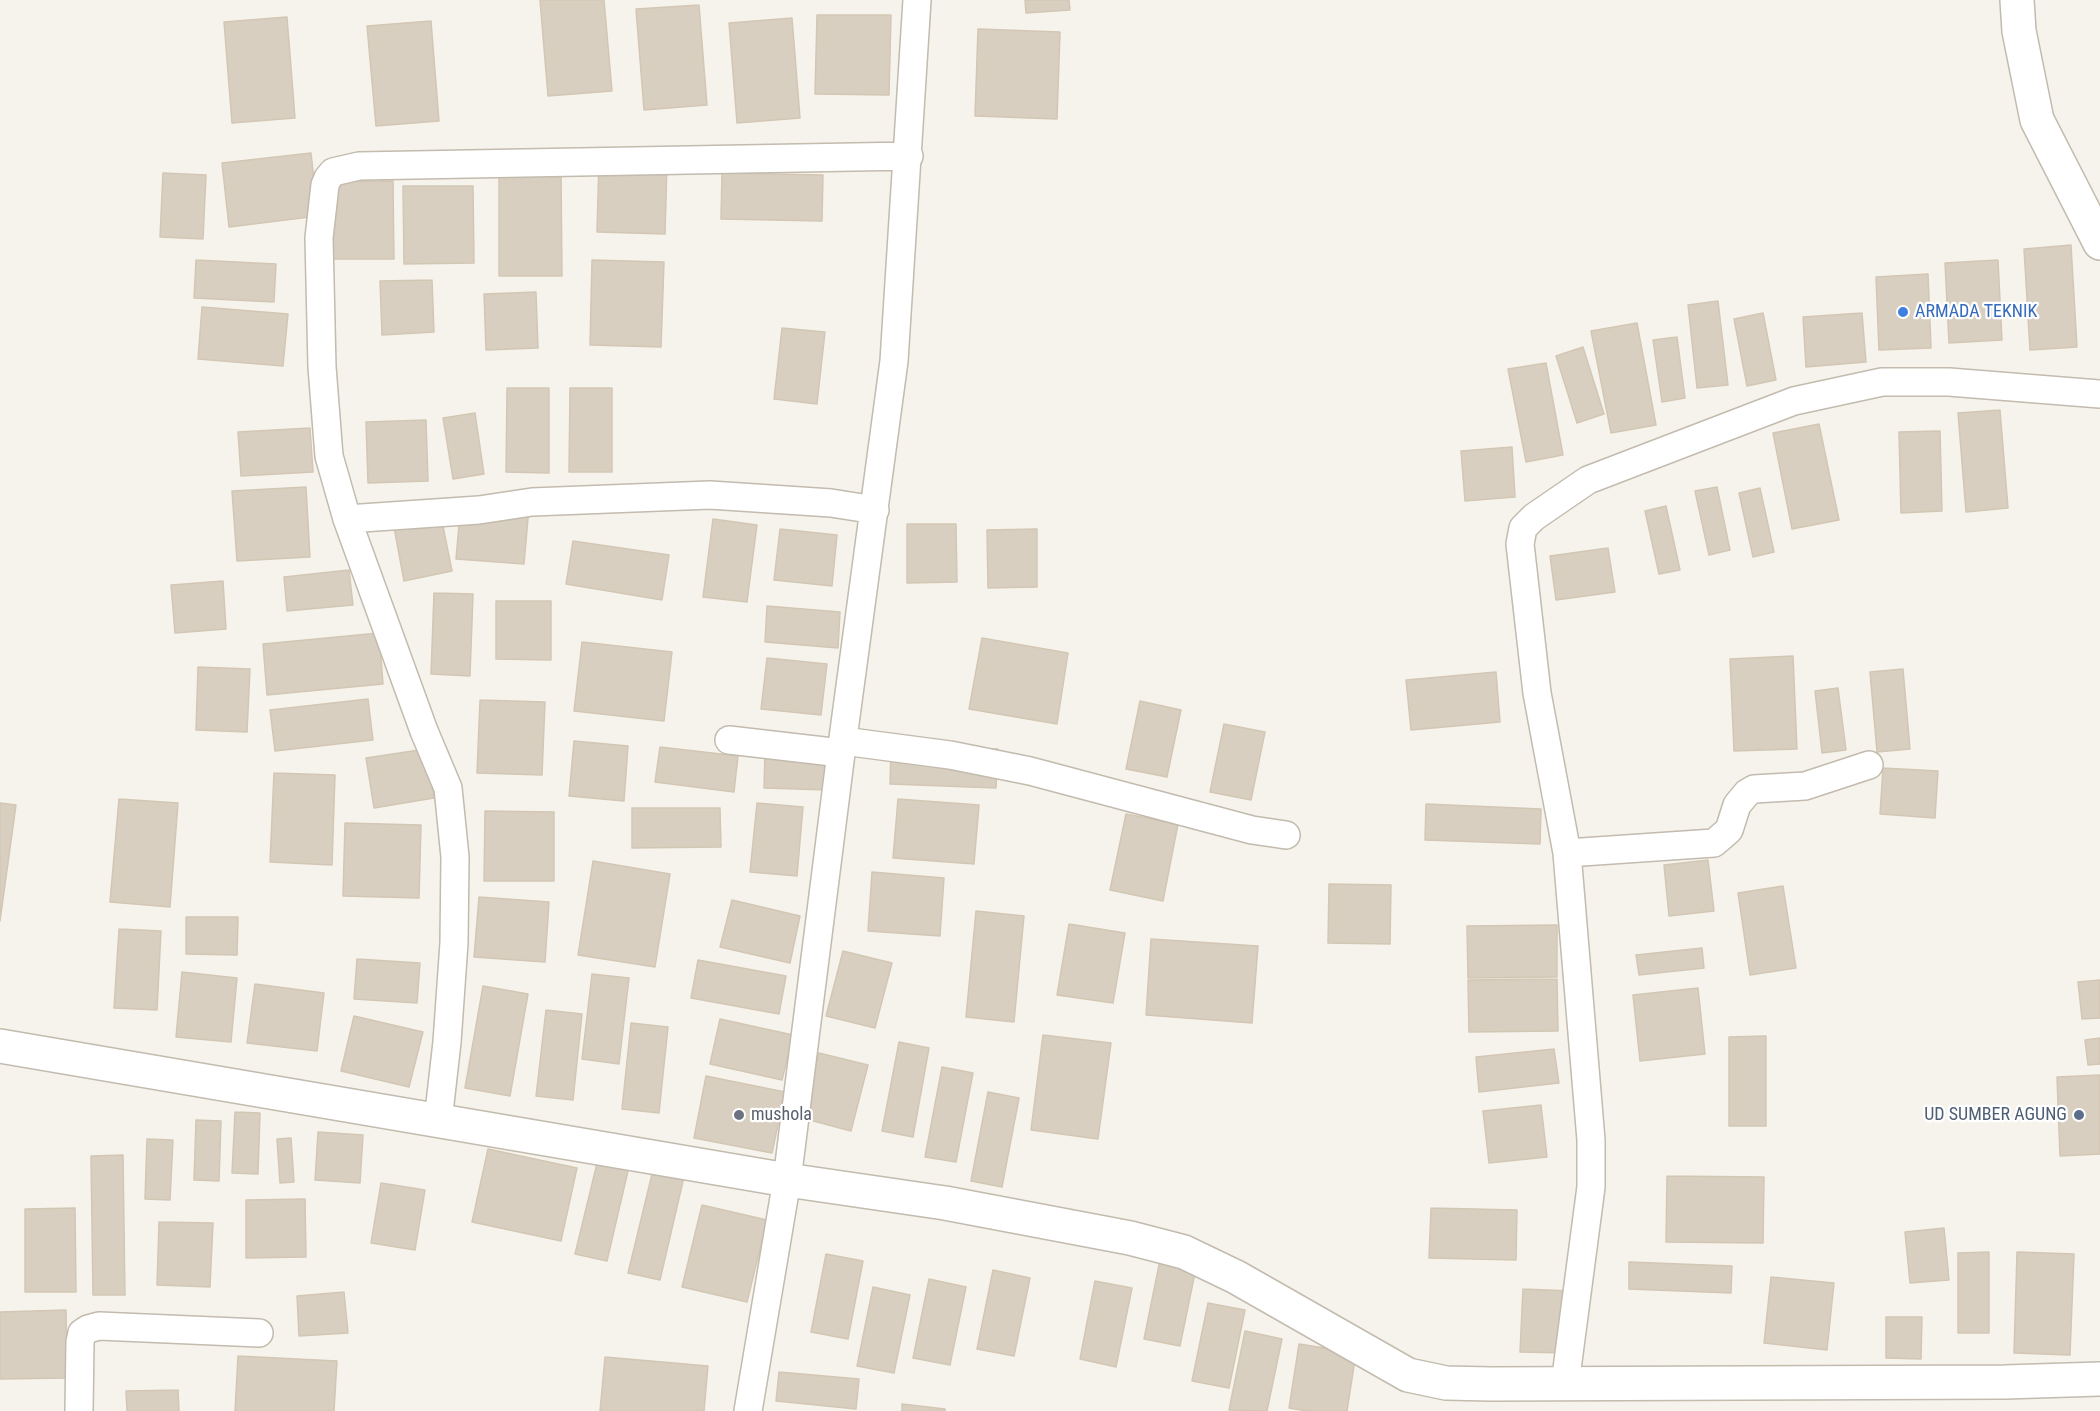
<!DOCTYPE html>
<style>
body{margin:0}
canvas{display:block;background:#f6f3ec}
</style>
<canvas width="2100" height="1411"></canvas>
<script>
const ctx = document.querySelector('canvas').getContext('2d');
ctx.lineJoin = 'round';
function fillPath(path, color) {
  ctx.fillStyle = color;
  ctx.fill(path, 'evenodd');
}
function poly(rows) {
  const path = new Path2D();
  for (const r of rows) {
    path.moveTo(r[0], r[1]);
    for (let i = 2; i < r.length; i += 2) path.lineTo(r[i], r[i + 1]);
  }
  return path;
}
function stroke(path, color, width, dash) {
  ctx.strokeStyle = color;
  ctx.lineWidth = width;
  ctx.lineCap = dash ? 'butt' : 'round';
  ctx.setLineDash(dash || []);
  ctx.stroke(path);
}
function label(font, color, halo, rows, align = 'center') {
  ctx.font = font + ' "Roboto Condensed",sans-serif';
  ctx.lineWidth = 4.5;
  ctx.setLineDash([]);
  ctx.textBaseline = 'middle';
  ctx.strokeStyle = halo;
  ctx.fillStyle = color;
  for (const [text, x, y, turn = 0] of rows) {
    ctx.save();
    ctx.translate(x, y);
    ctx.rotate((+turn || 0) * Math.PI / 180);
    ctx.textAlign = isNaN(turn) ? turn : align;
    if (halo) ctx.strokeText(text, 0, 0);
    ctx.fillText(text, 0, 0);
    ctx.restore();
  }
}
const building = poly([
 [540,0,604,0,612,91,548,96,540,0],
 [1025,0,1069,0,1070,10,1026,13,1025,0],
 [699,5,707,105,644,110,636,9,699,5],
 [817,15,891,15,889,95,815,94,817,15],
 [287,17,295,118,232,123,224,22,287,17],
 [792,18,800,118,737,123,729,23,792,18],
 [431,21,439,121,376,126,367,26,431,21],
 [978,29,1060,32,1057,119,975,116,978,29],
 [311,153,318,216,229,227,222,163,311,153],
 [599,160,667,162,665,234,597,232,599,160],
 [561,172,562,276,499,276,499,173,561,172],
 [163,173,206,175,203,239,160,237,163,173],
 [722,173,823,175,822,221,721,219,722,173],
 [393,181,394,259,324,259,323,182,393,181],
 [403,186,473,186,474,263,404,264,403,186],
 [2071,245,2077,347,2030,350,2024,249,2071,245],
 [196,260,276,264,274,302,194,298,196,260],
 [592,260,664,262,661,347,590,345,592,260],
 [1998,260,2002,340,1949,343,1945,263,1998,260],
 [1928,274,1931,348,1879,350,1876,277,1928,274],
 [432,280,434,332,382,335,380,281,432,280],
 [536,292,538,348,486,350,484,294,536,292],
 [1718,301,1728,385,1697,388,1688,305,1718,301],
 [202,307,288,314,283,366,198,359,202,307],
 [1763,313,1776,380,1747,386,1734,319,1763,313],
 [1862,313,1866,362,1806,367,1803,317,1862,313],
 [1637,323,1656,425,1611,433,1591,331,1637,323],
 [782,328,825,332,817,404,774,399,782,328],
 [1677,337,1685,398,1662,402,1653,340,1677,337],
 [1583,347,1604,414,1577,423,1556,356,1583,347],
 [1546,363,1563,455,1526,462,1508,369,1546,363],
 [507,388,549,388,549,473,506,472,507,388],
 [570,388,612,388,612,472,569,472,570,388],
 [2000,410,2008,508,1966,512,1958,413,2000,410],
 [475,413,484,474,453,479,443,418,475,413],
 [426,420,428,481,368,483,366,422,426,420],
 [1819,424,1839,520,1792,529,1773,433,1819,424],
 [310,428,313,472,241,476,238,432,310,428],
 [1940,431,1942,511,1901,513,1899,432,1940,431],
 [1512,447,1515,497,1465,501,1461,451,1512,447],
 [306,487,310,557,237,561,232,491,306,487],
 [1717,487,1730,550,1709,555,1695,491,1717,487],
 [1760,488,1774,552,1753,557,1739,493,1760,488],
 [438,501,452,571,404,581,391,511,438,501],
 [461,501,529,507,524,564,456,559,461,501],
 [1666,506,1680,570,1659,574,1645,511,1666,506],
 [713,519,757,525,747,602,703,597,713,519],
 [907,524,956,524,957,582,907,583,907,524],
 [780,529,837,535,832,586,774,580,780,529],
 [1037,529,1037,587,988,588,987,530,1037,529],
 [573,541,669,555,662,600,566,584,573,541],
 [1608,548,1615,592,1556,600,1550,556,1608,548],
 [349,570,353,605,287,611,284,577,349,570],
 [223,581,226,629,175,633,171,585,223,581],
 [434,593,473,594,470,676,431,674,434,593],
 [496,601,551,601,551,660,496,659,496,601],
 [767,606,840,612,838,648,765,642,767,606],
 [379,633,383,684,267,695,263,644,379,633],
 [982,638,1068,653,1057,724,969,709,982,638],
 [582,642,672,652,664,721,574,711,582,642],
 [1793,656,1797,749,1734,751,1730,659,1793,656],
 [767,658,827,664,821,715,761,709,767,658],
 [198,667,250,669,247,732,196,730,198,667],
 [1903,669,1910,749,1877,752,1870,672,1903,669],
 [1496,672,1500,722,1411,730,1406,680,1496,672],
 [1838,688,1846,750,1822,753,1815,691,1838,688],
 [368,699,373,740,275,751,270,710,368,699],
 [480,700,545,702,542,775,477,773,480,700],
 [1140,701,1181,710,1167,777,1126,769,1140,701],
 [1224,724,1265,732,1251,800,1210,792,1224,724],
 [574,741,628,746,624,801,569,796,574,741],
 [891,746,998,749,996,788,890,784,891,746],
 [660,747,738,756,734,792,655,782,660,747],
 [426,749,434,798,374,808,366,758,426,749],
 [765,752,829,754,828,790,764,788,765,752],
 [1883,768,1938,771,1935,818,1880,814,1883,768],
 [274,773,335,775,332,865,270,862,274,773],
 [119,799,178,803,170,907,110,902,119,799],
 [898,799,979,805,974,864,893,858,898,799],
 [0,803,16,805,0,921,0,803],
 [757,803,803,807,797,876,750,872,757,803],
 [1426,804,1541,809,1540,844,1425,840,1426,804],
 [632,808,720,808,721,847,632,848,632,808],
 [485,811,554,812,554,881,484,881,485,811],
 [1126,814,1178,824,1163,901,1110,890,1126,814],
 [345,823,421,825,419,898,343,896,345,823],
 [1708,860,1714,911,1669,916,1664,865,1708,860],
 [593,861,670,874,655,967,578,955,593,861],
 [872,872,944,878,940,936,868,931,872,872],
 [1329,884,1391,885,1390,944,1328,943,1329,884],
 [1783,886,1796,968,1750,975,1738,893,1783,886],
 [479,897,549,902,545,962,474,957,479,897],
 [732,900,800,916,790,963,720,947,732,900],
 [976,911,1024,916,1014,1022,966,1017,976,911],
 [186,917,238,917,237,955,186,954,186,917],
 [1069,924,1125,933,1113,1003,1057,995,1069,924],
 [1557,925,1557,977,1468,978,1467,926,1557,925],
 [119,929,161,931,157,1010,114,1008,119,929],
 [1151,939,1258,946,1252,1023,1146,1015,1151,939],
 [1702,948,1704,968,1639,975,1636,955,1702,948],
 [843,951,892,963,875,1028,826,1016,843,951],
 [357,959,420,963,417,1003,354,999,357,959],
 [698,960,786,976,779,1014,691,998,698,960],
 [182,972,237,978,231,1042,176,1037,182,972],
 [592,974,629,978,619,1064,582,1059,592,974],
 [1557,979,1558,1031,1469,1032,1468,980,1557,979],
 [2100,980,2100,1018,2082,1019,2078,982,2100,980],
 [255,984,324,993,317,1051,247,1043,255,984],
 [483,986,528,994,510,1096,465,1088,483,986],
 [1698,988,1705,1054,1640,1061,1633,995,1698,988],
 [546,1010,582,1014,573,1100,536,1096,546,1010],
 [354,1016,423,1032,409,1087,341,1071,354,1016],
 [720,1019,793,1035,782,1080,710,1064,720,1019],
 [631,1023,668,1027,659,1113,622,1109,631,1023],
 [1043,1035,1111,1043,1098,1139,1031,1130,1043,1035],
 [1766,1036,1766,1126,1729,1126,1729,1037,1766,1036],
 [2100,1038,2100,1064,2088,1065,2085,1040,2100,1038],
 [899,1042,929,1048,913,1137,882,1131,899,1042],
 [1554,1049,1559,1083,1479,1092,1476,1057,1554,1049],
 [819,1053,868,1065,851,1131,802,1118,819,1053],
 [942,1067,973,1073,956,1162,925,1157,942,1067],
 [2100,1075,2100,1154,2060,1156,2057,1077,2100,1075],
 [706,1076,785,1092,772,1153,694,1138,706,1076],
 [988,1092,1019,1098,1002,1187,971,1181,988,1092],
 [1541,1105,1547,1157,1489,1163,1483,1111,1541,1105],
 [235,1112,260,1113,258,1174,232,1173,235,1112],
 [196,1120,221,1121,219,1181,194,1180,196,1120],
 [318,1132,363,1135,360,1183,315,1180,318,1132],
 [291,1138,294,1182,280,1183,277,1139,291,1138],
 [147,1139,173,1140,170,1200,145,1199,147,1139],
 [488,1149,577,1168,561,1241,472,1222,488,1149],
 [600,1151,631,1158,607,1261,575,1254,600,1151],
 [123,1155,125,1295,93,1295,91,1156,123,1155],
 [653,1170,684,1177,660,1280,628,1273,653,1170],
 [1667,1176,1764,1177,1763,1243,1666,1242,1667,1176],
 [381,1183,425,1190,415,1250,371,1243,381,1183],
 [305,1199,306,1257,246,1258,246,1200,305,1199],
 [702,1205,767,1220,747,1302,682,1287,702,1205],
 [75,1208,76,1292,25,1292,25,1209,75,1208],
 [1431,1208,1517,1210,1516,1260,1429,1258,1431,1208],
 [159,1222,213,1223,210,1287,157,1285,159,1222],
 [1944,1228,1949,1280,1910,1283,1905,1232,1944,1228],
 [1989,1252,1989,1333,1958,1333,1958,1253,1989,1252],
 [2017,1252,2074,1254,2070,1355,2014,1353,2017,1252],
 [826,1254,863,1261,848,1339,811,1332,826,1254],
 [1160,1260,1196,1268,1180,1346,1144,1339,1160,1260],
 [1629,1262,1732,1266,1731,1293,1629,1289,1629,1262],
 [993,1270,1030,1278,1014,1356,977,1349,993,1270],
 [1771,1277,1834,1283,1827,1350,1764,1343,1771,1277],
 [929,1279,966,1287,950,1365,913,1358,929,1279],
 [1095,1281,1132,1288,1116,1367,1080,1359,1095,1281],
 [873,1287,910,1295,894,1373,857,1366,873,1287],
 [1523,1289,1571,1291,1568,1353,1520,1352,1523,1289],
 [344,1292,348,1333,299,1336,297,1296,344,1292],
 [1208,1303,1245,1310,1229,1388,1192,1381,1208,1303],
 [66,1310,67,1378,0,1379,0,1312,66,1310],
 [1886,1317,1922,1317,1921,1359,1886,1358,1886,1317],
 [1245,1331,1282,1339,1267,1411,1229,1410,1245,1331],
 [1299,1344,1356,1353,1347,1411,1307,1411,1289,1408,1299,1344],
 [238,1356,337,1361,334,1411,235,1411,238,1356],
 [605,1357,708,1366,704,1411,600,1411,605,1357],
 [779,1372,859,1379,856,1409,776,1401,779,1372],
 [178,1390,179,1411,127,1411,126,1391,178,1390],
 [902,1404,945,1409,945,1411,902,1411,902,1404]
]);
fillPath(building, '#d8cfc1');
stroke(building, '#d3c7b4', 1.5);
const minor = poly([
 [347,519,479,510,532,502,710,495,831,503,875,510],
 [729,740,841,753],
 [843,741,950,755,1030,771,1252,830,1286,835],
 [1567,853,1714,843,1729,830,1737,805,1747,793,1754,789,1805,786,1869,765],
 [438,1121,447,1042,454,943,455,857,448,788,424,731,347,519,329,456,322,367,319,238,325,185,328,178,333,172,359,166,909,156],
 [1565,1384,1591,1187,1591,1140,1567,853,1537,693,1520,544,1523,528,1534,517,1588,480,1794,401,1882,382,1949,382,2100,394],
 [79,1411,80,1342,82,1333,88,1329,99,1326,259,1333],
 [748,1411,787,1180,841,753,894,361,917,0]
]);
const tertiary = poly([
 [2017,0,2019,31,2037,120,2100,243],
 [0,1046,787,1180,945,1203,1130,1238,1184,1252,1236,1277,1408,1375,1446,1383,1491,1384,2005,1382,2100,1379]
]);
stroke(minor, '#c2bbae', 30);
stroke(tertiary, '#c2bbae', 36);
stroke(minor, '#fff', 27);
stroke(tertiary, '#fff', 33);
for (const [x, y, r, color] of [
 [1903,312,6,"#3f7fe0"],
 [739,1115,6,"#6b7280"],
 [2079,1115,6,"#5c6f8a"]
]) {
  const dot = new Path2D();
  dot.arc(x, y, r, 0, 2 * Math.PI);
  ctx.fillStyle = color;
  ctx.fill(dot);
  stroke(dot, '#fff', 2);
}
label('18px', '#366cbe', '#fff', [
 ["ARMADA TEKNIK",1915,312]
], 'left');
label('18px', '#5b616d', '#fff', [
 ["mushola",751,1115]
], 'left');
label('18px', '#4e5e75', '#fff', [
 ["UD SUMBER AGUNG",2067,1115]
], 'right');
</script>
